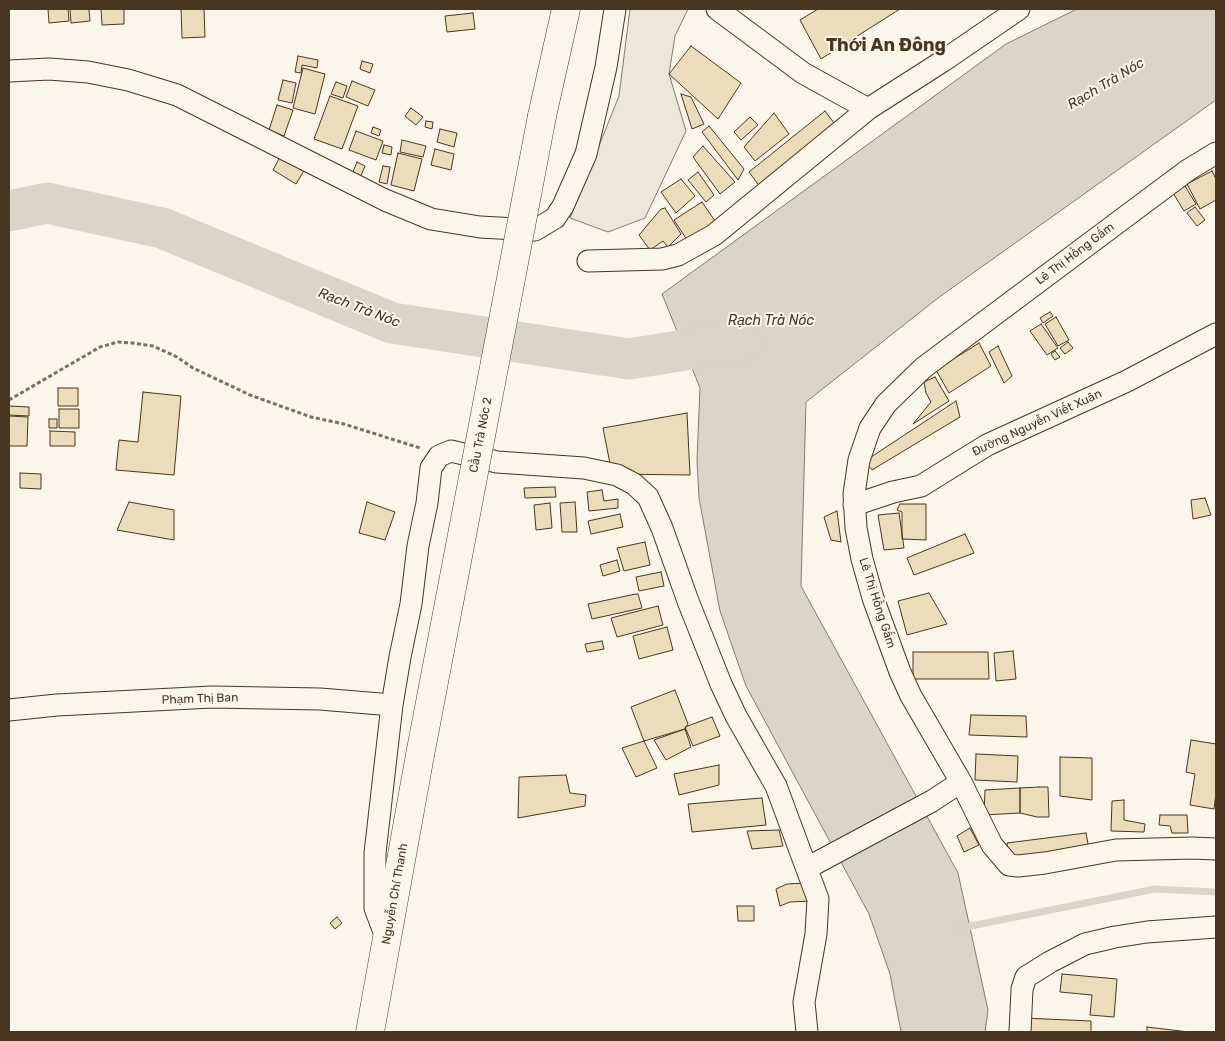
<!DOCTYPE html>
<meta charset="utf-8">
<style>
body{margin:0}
#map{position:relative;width:1225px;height:1041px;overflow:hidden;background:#fbf6e9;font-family:Rubik,sans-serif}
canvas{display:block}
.frame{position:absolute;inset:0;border:10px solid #4a3520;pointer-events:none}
</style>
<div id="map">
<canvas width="1225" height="1041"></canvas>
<div class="frame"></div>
</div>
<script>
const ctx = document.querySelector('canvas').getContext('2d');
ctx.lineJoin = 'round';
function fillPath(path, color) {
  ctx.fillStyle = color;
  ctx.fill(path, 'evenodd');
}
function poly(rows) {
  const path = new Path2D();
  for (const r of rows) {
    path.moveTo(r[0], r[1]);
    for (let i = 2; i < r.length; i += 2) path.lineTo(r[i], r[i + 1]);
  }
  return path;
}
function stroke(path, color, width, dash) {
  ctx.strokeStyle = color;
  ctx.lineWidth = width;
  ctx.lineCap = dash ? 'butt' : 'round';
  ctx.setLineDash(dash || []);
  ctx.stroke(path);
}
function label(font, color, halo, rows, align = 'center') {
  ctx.font = font + ' Rubik,sans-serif';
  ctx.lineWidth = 4;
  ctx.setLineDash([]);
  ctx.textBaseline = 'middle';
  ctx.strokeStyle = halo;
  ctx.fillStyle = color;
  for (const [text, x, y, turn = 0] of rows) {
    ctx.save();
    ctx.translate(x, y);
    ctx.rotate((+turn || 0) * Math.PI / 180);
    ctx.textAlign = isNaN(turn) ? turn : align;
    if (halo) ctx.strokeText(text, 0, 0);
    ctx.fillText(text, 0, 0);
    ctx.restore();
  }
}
const green = poly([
 [630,9,688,9,675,36,669,74,686,131,645,218,608,232,570,218,619,96,630,9]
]);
fillPath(green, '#ede6d9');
stroke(green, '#887966', 1);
const water = poly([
 [1077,9,1216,9,1216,100,938,298,806,402,801,586,958,873,988,1010,985,1032,901,1032,890,974,869,914,746,686,720,611,699,498,697,460,700,388,662,294,1006,44,1077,9]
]);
fillPath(water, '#dcd4c6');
stroke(water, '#887966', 1);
stroke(poly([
 [961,928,1155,889,1216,892]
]), '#dcd4c6', 7);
stroke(poly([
 [9,211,47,203,162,228,392,323,629,359,741,341]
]), '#dcd4c6', 41);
const building = poly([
 [48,9,68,9,69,21,49,23,48,9],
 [70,9,89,9,90,21,71,23,70,9],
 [101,9,124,9,124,24,102,25,101,9],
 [181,9,204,9,205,37,182,38,181,9],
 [818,9,900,9,821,59,800,20,818,9],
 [473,13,475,29,447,32,445,16,473,13],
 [691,46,741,83,718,119,669,74,691,46],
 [298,56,318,60,317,68,302,65,301,73,295,72,298,56],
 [362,61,373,64,370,73,360,69,362,61],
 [303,68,325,74,315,114,293,108,303,68],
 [283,80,296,83,292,103,278,100,283,80],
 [352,81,375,90,368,106,346,97,352,81],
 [336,82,347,86,343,98,331,94,336,82],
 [681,94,691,97,704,124,692,129,681,94],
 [330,96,358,106,342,149,314,139,330,96],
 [277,105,293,110,284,136,269,130,277,105],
 [411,108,423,117,416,125,405,116,411,108],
 [825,111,837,127,760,187,749,172,825,111],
 [774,113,789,134,755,161,744,147,774,113],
 [750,117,758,125,741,140,734,132,750,117],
 [426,121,433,122,432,129,425,127,426,121],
 [709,126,744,169,738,180,702,132,709,126],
 [373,127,381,130,379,136,371,133,373,127],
 [440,129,457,133,454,147,437,142,440,129],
 [356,131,383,141,376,160,349,150,356,131],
 [402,140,426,146,423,157,400,152,402,140],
 [384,145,392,147,391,155,382,153,384,145],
 [703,146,735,182,720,194,693,157,703,146],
 [435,149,454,154,451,170,431,165,435,149],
 [398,153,422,159,414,191,391,185,398,153],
 [281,155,305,169,296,184,273,170,281,155],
 [357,162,365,166,360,178,352,174,357,162],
 [383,166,390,167,387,184,379,182,383,166],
 [1212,171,1216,179,1216,200,1200,209,1187,184,1212,171],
 [698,172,714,195,706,202,688,180,698,172],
 [681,179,695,196,676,213,661,192,681,179],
 [1185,186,1196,204,1184,211,1173,193,1185,186],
 [702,202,717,224,687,240,674,220,702,202],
 [1195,207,1205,220,1197,226,1187,213,1195,207],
 [665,208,681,234,668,247,663,241,650,250,639,235,661,209,665,208],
 [1050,312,1053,316,1043,323,1040,318,1050,312],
 [1056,317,1069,340,1058,346,1045,324,1056,317],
 [1041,324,1058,348,1047,355,1030,331,1041,324],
 [1068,342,1073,348,1065,354,1060,348,1068,342],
 [979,343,991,366,949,393,936,370,979,343],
 [998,346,1012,376,1004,383,989,352,998,346],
 [1055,351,1060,357,1055,360,1051,354,1055,351],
 [935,377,949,401,913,424,931,402,926,393,924,382,935,377],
 [58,388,78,388,78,406,58,406,58,388],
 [143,392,181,396,174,475,116,470,119,440,138,442,143,392],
 [956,401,960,417,872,470,865,461,956,401],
 [9,406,29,407,29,416,9,415,9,406],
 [59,409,79,409,79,428,59,428,59,409],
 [687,413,690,475,612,474,603,428,687,413],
 [9,416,28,417,27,446,9,446,9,416],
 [49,419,57,419,57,428,49,428,49,419],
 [50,431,75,432,75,446,50,446,50,431],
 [20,473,41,474,41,489,20,488,20,473],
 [555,487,556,497,525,498,524,488,555,487],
 [602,490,604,501,618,499,618,508,589,511,587,492,602,490],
 [1205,498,1211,515,1193,519,1191,500,1205,498],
 [129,502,174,510,174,540,117,530,129,502],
 [367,502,395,512,385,540,359,533,367,502],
 [575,502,577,532,562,532,560,503,575,502],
 [550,503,552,528,536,530,534,505,550,503],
 [900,504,926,504,926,540,902,539,902,512,897,510,900,504],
 [837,511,841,542,831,540,824,517,837,511],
 [899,513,904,548,884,550,878,515,899,513],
 [620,514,623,527,591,534,588,521,620,514],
 [965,534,974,553,914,575,907,558,965,534],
 [645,542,650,565,624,571,617,548,645,542],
 [617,560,620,571,603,576,600,565,617,560],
 [661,572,664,586,639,591,636,577,661,572],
 [929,593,947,624,907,635,898,601,929,593],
 [636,594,638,594,642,608,592,619,588,604,636,594],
 [658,606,663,625,617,637,611,618,658,606],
 [667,627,673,650,639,659,633,636,667,627],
 [602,641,604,649,587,652,585,644,602,641],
 [1013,651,1016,679,996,681,994,653,1013,651],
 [913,652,988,652,989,679,913,679,913,652],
 [675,690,688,724,685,729,644,741,631,707,675,690],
 [971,715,1026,716,1027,737,969,735,971,715],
 [712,717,720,736,693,746,685,727,712,717],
 [685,729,691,747,666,760,654,740,685,729],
 [1191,740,1216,744,1216,793,1214,809,1190,805,1195,774,1186,772,1191,740],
 [644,741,657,768,636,777,622,748,644,741],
 [976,754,1018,756,1017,782,975,780,976,754],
 [1060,757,1092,758,1092,800,1060,796,1060,757],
 [719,765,719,785,679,795,674,774,719,765],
 [566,775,570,793,586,795,585,806,518,818,519,777,566,775],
 [1039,787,1048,787,1049,817,1037,817,1020,813,1020,788,1039,787],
 [1020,788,1020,813,984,815,985,790,1020,788],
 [762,798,766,825,692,832,688,804,762,798],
 [1124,800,1124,820,1145,824,1144,832,1111,831,1112,801,1124,800],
 [1160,815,1187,815,1188,833,1172,833,1170,826,1159,825,1160,815],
 [970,828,979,845,964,852,957,836,970,828],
 [779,830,783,846,752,849,747,831,779,830],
 [1086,833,1089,849,1010,861,1007,843,1086,833],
 [806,883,812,901,790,902,780,906,776,889,787,884,806,883],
 [737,906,754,906,754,921,738,921,737,906],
 [337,917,342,923,335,929,330,923,337,917],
 [1062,974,1117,979,1114,1017,1090,1015,1092,995,1060,992,1062,974],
 [1023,1018,1091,1021,1091,1032,1022,1032,1023,1018],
 [1147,1027,1189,1032,1147,1032,1147,1027]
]);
fillPath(building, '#ecdcbc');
stroke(building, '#4a3520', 1);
const street = poly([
 [717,9,803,73,868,109,943,61,1019,9],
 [9,71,49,69,88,72,128,80,177,95,385,200,431,219,480,227,535,230,555,218,563,206,586,154,606,67,615,9],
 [1216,153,1188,170,923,368,886,404,870,428,859,460,854,494,856,528,862,559,873,598,900,672,911,696,961,782,992,845,1009,865,1018,866,1045,863,1116,850,1192,848,1216,849],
 [588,261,662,259,678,255,714,235,868,109],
 [854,505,893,492,921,486,987,445,1127,381,1216,334],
 [9,710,57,705,212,697,320,699,392,705],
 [807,868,932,801,961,782],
 [387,940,375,908,375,853,392,705,400,657,411,604,418,546,427,503,431,468,439,456,451,451,497,462,584,468,617,475,634,484,648,497,662,528,688,601,721,684,736,716,776,786,818,899,816,934,804,1002,807,1032],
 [1020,1032,1022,989,1026,977,1050,962,1085,944,1115,937,1147,932,1216,927]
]);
const secondary = poly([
 [542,116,566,9],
 [370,1032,420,755]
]);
stroke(street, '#4a3520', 23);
stroke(secondary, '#4a3520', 29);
stroke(poly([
 [9,400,100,347,118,342,132,343,153,346,177,357,193,368,250,395,311,417,344,424,420,448]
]), '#7f6f5c', 3, [4, 2.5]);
stroke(street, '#fbf6e9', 21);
stroke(secondary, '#fbf6e9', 28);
const secondaryBridge = poly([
 [420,755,542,116]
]);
stroke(secondaryBridge, '#4a3520', 29, []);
stroke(secondaryBridge, '#fbf6e9', 28);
label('12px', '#4a3520', '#fbf6e9', [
 ["Lê Thị Hồng Gấm",1075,254,-37],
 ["Đường Nguyễn Viết Xuân",1037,423,-25],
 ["Cầu Trà Nóc 2",481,435,-79],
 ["Lê Thị Hồng Gấm",877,603,72],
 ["Phạm Thị Ban",200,699,-2],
 ["Nguyễn Chí Thanh",395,894,-80]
]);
label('italic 14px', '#4a3520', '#fbf6e9', [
 ["Rạch Trà Nóc",1106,84,-31],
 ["Rạch Trà Nóc",359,308,21],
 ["Rạch Trà Nóc",771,321]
]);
label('bold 18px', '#4a3520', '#fbf6e9', [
 ["Thới An Đông",886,46]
]);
</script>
